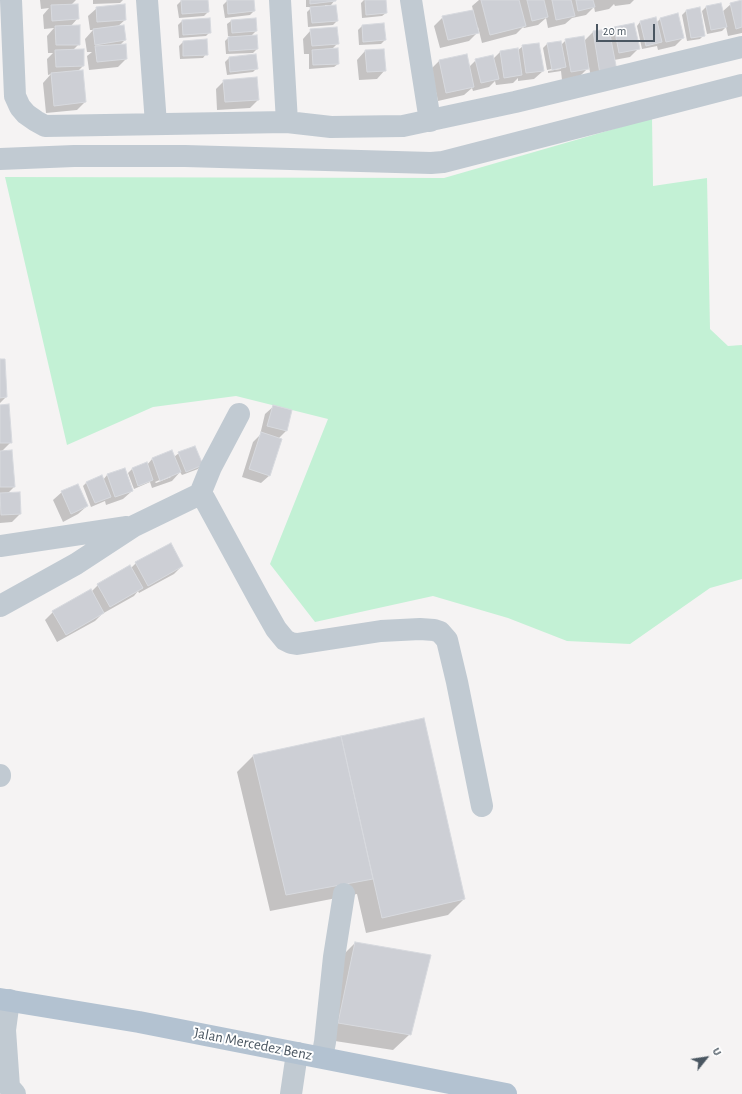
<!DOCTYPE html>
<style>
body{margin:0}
#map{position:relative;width:742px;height:1094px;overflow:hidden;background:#f5f3f3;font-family:"Alegreya Sans",sans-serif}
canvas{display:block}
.north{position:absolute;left:686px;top:1038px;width:40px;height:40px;-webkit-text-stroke:3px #fff;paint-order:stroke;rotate:60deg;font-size:11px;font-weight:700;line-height:16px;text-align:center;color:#4a5661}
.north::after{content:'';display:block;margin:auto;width:14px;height:18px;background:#4a5661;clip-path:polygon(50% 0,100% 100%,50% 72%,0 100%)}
.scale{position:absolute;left:596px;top:24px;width:59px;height:18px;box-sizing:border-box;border:2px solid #4a5661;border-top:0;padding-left:5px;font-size:12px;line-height:14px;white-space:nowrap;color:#4a5661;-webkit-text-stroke:3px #fff;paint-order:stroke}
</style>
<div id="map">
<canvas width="742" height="1094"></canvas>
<div class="north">U</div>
<div class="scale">20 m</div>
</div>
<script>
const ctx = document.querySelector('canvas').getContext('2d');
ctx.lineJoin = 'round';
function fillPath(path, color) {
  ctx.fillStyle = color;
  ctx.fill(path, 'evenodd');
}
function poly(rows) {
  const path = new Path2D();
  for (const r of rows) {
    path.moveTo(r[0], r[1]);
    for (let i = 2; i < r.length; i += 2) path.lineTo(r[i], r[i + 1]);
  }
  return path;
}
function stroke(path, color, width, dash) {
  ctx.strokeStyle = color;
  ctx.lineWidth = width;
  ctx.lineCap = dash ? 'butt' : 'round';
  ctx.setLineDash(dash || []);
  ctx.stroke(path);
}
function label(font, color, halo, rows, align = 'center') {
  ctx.font = font + ' "Alegreya Sans",sans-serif';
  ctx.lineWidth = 4;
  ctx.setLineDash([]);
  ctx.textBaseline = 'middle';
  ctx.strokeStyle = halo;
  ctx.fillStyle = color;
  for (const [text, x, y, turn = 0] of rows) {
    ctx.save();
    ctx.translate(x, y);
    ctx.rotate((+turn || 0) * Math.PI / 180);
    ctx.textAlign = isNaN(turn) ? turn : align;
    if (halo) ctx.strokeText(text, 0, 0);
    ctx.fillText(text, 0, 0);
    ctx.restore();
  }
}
fillPath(poly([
 [652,118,653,186,707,178,710,329,728,346,742,345,742,579,710,588,630,644,567,641,508,618,433,596,315,622,270,564,328,419,236,396,153,407,67,445,5,177,444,178]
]), '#c3f1d5');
fillPath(poly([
 [40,0,76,0,71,5,78,18,70,27,79,44,73,50,83,66,77,72,85,102,77,110,46,113,43,83,51,74,48,75,47,59,53,53,48,53,47,36,54,28,44,29,43,15,49,8,41,9],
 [93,0,123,0,120,3,93,4],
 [193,0,207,0,208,12,204,16,179,18,177,5,181,1],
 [238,0,253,0,254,11,250,15,225,18,223,5,227,1],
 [306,0,335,0,331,5,325,5,325,7,337,21,333,25,308,27,307,12,312,7,306,7],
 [364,0,385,0,386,13,382,16,362,18,361,3],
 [479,0,634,0,630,4,615,6,614,4,609,9,595,12,594,7,586,15,572,18,565,24,548,28,546,18,538,25,524,28,523,27,516,34,482,43,478,27,476,27,477,33,469,41,440,48,434,26,443,17,473,10,472,6],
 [742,1,742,33,728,36,726,27,722,31,707,34,702,11,706,7,721,4,722,12,731,4],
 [97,8,125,20,117,27,125,40,119,46,126,59,118,67,89,70,87,56,92,52,87,52,85,39,93,30,90,30,88,16],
 [686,11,704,35,700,39,687,41,682,15],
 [661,18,683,38,675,46,658,50,657,46,642,49,637,26,640,22,656,23],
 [256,19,256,31,251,36,257,49,253,53,226,54,225,41,230,36,228,36,227,24,231,21],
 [182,21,210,32,206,36,179,38,178,25],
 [362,26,385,40,381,44,359,45,358,30],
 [614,28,638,49,630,57,614,60,592,82,589,67,579,77,562,80,561,71,548,73,548,71,561,69,561,67,547,70,543,48,547,44,561,45,566,40,583,42,593,32,609,30,609,33],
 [311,30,338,43,331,50,338,64,334,67,309,69,309,54,304,54,303,39],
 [206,40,206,54,203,58,180,59,179,46,183,42],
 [523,46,543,71,534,79,518,81,518,78,513,83,496,85,495,81,489,87,473,91,472,88,464,95,438,101,431,69,440,60,469,67,476,60,493,59,500,52,517,51],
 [365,51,385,70,377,79,359,80,357,60],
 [256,55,257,68,253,72,227,75,225,62,229,58],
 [224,81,258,100,250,108,217,110,216,89],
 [0,360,6,397,0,403],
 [0,406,11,442,1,452,14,487,7,494,20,514,12,522,0,523],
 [274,406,291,411,286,431,278,439,270,475,261,483,242,477,253,442,260,435,265,414],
 [172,451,174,457,179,453,202,465,198,469,182,475,180,472,172,481,152,488,150,482,134,489,128,473,132,469,146,464,147,465,152,459],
 [171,475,171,477,156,483,155,482],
 [107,475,132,491,123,499,106,505,105,501,91,507,83,486,87,482,103,480],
 [62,492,87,506,78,514,63,522,53,500],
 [170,544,182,566,174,574,139,593,138,591,134,596,102,614,95,621,57,642,45,620,53,612,91,592,98,585,131,568,136,563],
 [424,719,464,899,448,915,366,933,357,894,270,911,237,772,253,756],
 [355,943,410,1034,393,1050,322,1039,339,959]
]), '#0003');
const building = poly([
 [181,0,208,0,209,12,182,14,181,0],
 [227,0,254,0,255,11,228,14,227,0],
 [310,0,336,0,336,1,310,4,310,0],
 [365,0,386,0,387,13,366,15,365,0],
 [481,0,519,0,526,26,490,35,481,0],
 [527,0,544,0,548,17,532,21,527,0],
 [552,0,571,0,575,16,556,20,552,0],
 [576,0,593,0,595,7,578,11,576,0],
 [742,0,742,27,736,29,730,3,742,0],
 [721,3,727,27,711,30,706,6,721,3],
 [78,4,79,19,52,21,51,5,78,4],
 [125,4,126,20,97,22,96,7,125,4],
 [336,5,338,21,312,23,310,7,336,5],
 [700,7,705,36,691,38,686,10,700,7],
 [473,10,479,33,448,40,442,16,473,10],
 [678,13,684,38,666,42,660,18,678,13],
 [656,17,662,42,646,46,640,21,656,17],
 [210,18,211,33,183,35,182,20,210,18],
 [256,18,257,31,232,33,231,20,256,18],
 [384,23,386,40,363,42,362,25,384,23],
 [634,23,640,49,619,53,614,27,634,23],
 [80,25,80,45,56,45,55,26,80,25],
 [124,25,126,40,95,45,93,29,124,25],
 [337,27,339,44,312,46,310,29,337,27],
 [609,29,617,71,600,74,593,31,609,29],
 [257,35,258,49,229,51,228,37,257,35],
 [584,36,589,69,571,72,565,39,584,36],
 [207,39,208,55,183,56,183,41,207,39],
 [561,41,566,67,552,70,547,43,561,41],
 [539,43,544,71,526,73,522,45,539,43],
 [126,44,127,59,97,62,95,46,126,44],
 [338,48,339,64,313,65,312,50,338,48],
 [518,48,522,75,504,78,500,51,518,48],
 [84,49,84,66,56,67,55,50,84,49],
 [384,49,386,71,367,72,365,50,384,49],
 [256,54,258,69,230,72,229,57,256,54],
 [467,54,474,87,446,93,439,60,467,54],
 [493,55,499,79,481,83,475,59,493,55],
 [83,70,86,102,54,106,51,73,83,70],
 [257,77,259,100,225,102,223,80,257,77],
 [0,359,5,359,7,397,0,398,0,359],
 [9,404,12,443,0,443,0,405,9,404],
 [273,405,292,410,287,431,267,426,273,405],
 [261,432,282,439,270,476,249,469,261,432],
 [195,446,203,465,186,472,178,452,195,446],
 [12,450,15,487,0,487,0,451,12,450],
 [172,450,181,472,160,481,152,458,172,450],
 [147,462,153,480,138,486,132,468,147,462],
 [125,468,133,491,115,497,107,474,125,468],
 [102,475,111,497,95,503,86,482,102,475],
 [78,484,88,506,71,514,61,491,78,484],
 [20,492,21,514,1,515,0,493,20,492],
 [171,543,183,566,148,586,135,562,171,543],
 [130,565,143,588,110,607,97,584,130,565],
 [91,589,104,613,66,635,52,611,91,589],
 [424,718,465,899,382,918,341,736,424,718],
 [341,736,373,879,286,895,253,755,341,736],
 [355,942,431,955,411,1035,338,1023,355,942]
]);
fillPath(building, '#cdcfd5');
stroke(building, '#d7d9de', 1);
stroke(poly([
 [11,0,15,96,20,107,26,114,36,121,45,126,287,122,331,127,403,126,515,102,742,47],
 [147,0,156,124],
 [280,0,287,122],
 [411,0,430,121],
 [0,159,74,156,185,156,431,163,443,162,742,85],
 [200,494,204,498,259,599,276,629,285,640,291,643,297,644,381,631,420,629,434,630,440,632,447,640,457,682,482,806],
 [0,546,127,527],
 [0,606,76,564,134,526,200,494,211,467,239,414],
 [0,776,0,775],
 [9,1000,5,1030,9,1087,15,1094],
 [322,1057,325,1042,334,957,344,894],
 [291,1094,297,1053]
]), '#c1cad2', 22);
stroke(poly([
 [0,999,139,1022,506,1094]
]), '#b3c2d1', 22);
label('15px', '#4a5661', '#fff', [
 ["Jalan Mercedez Benz",253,1044,11]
]);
</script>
